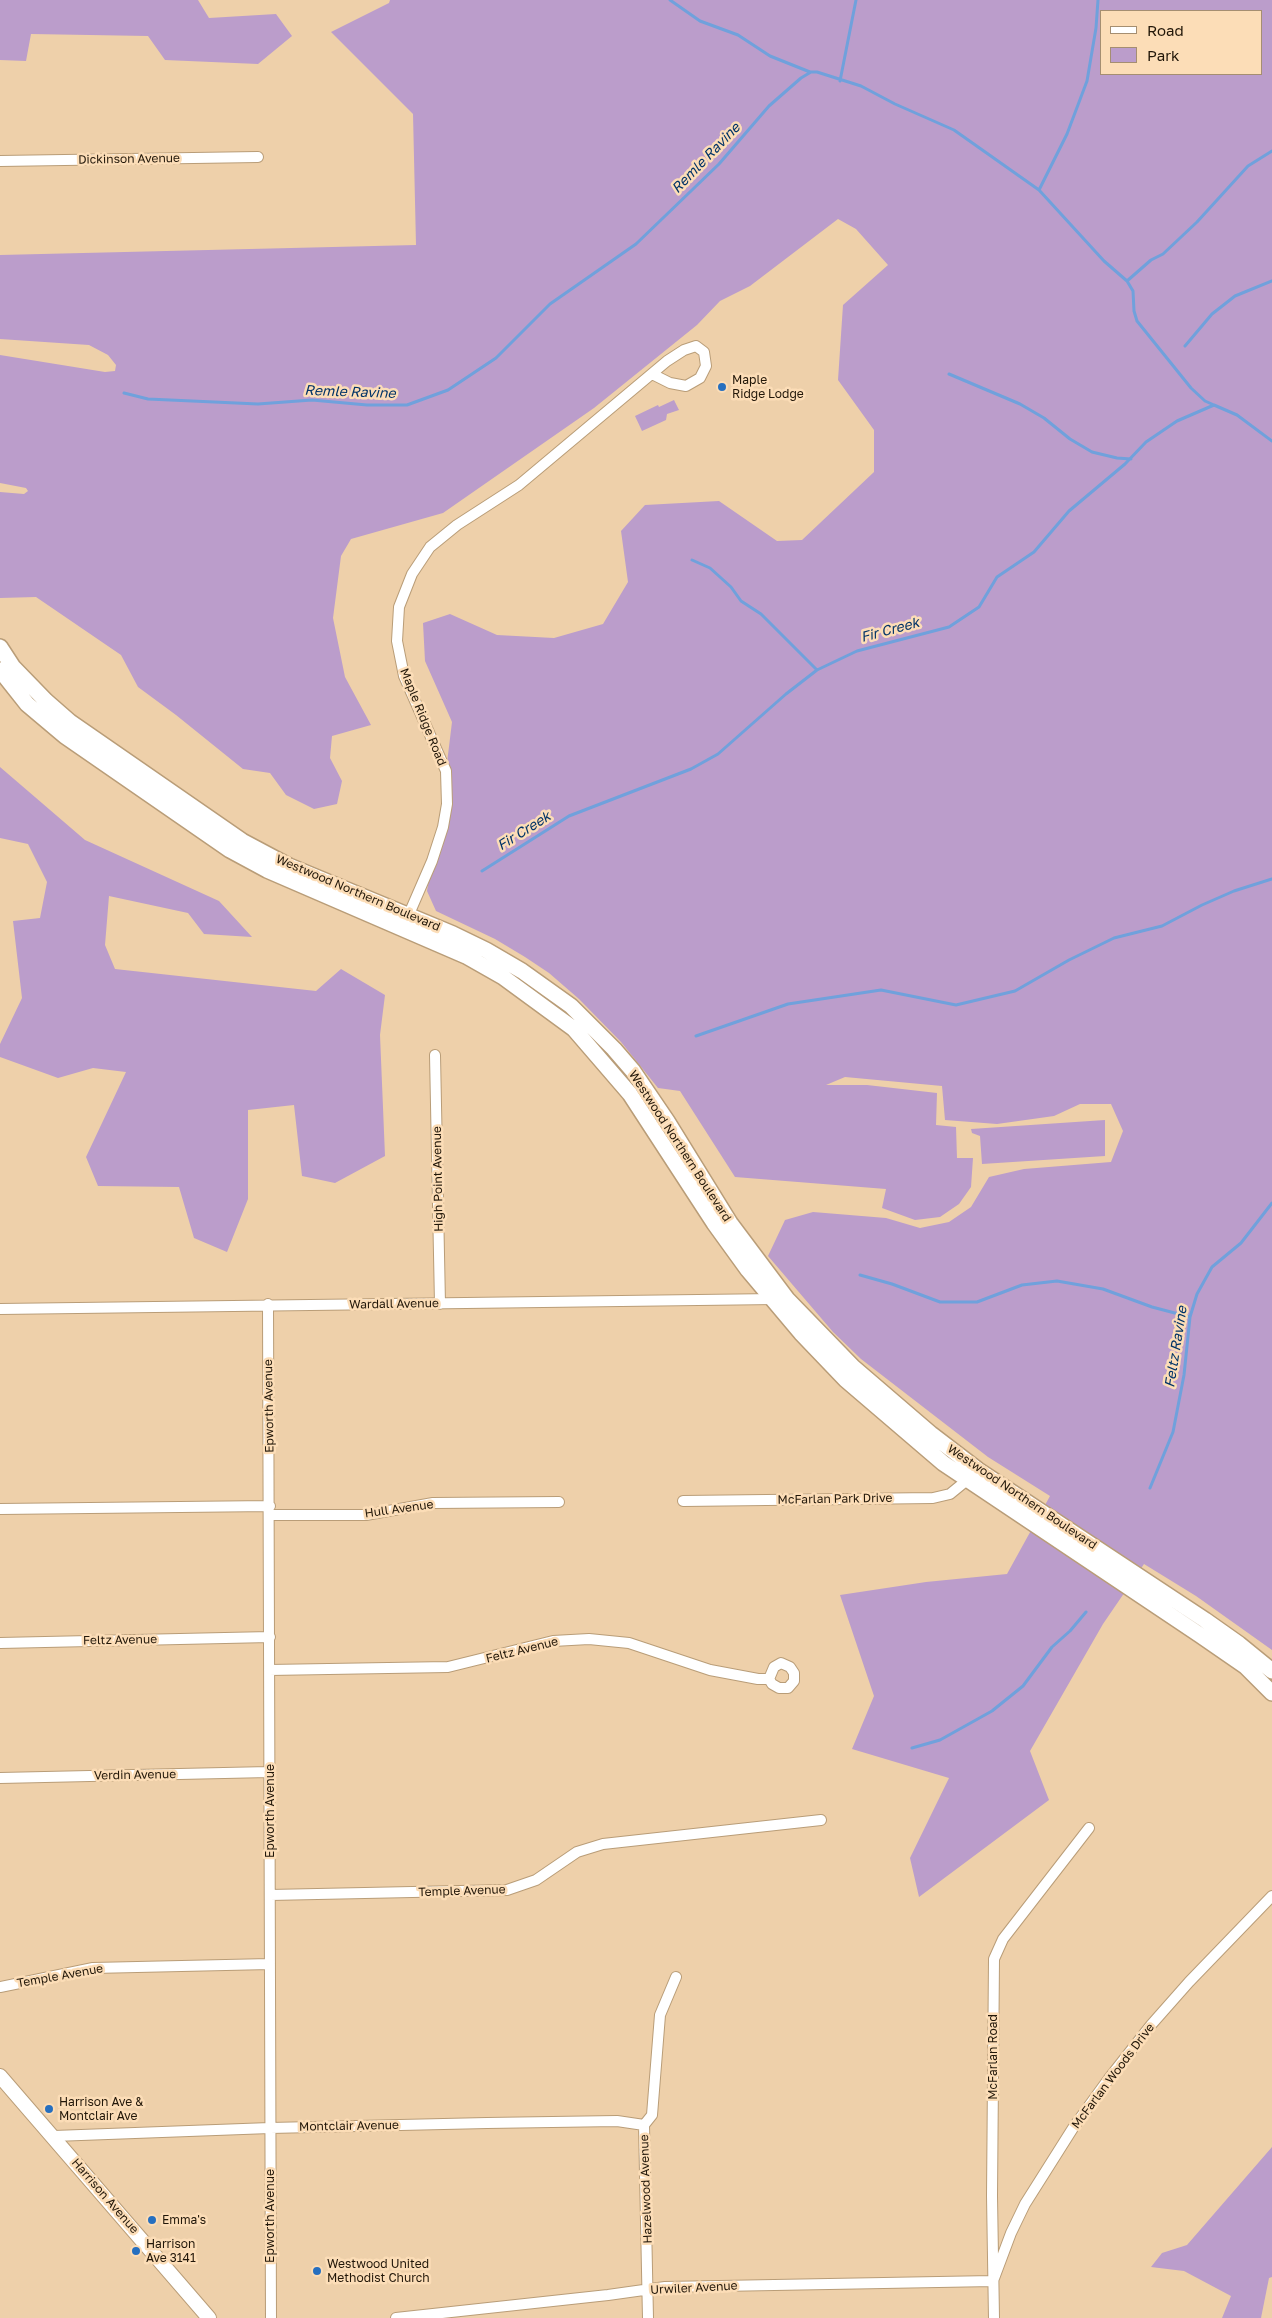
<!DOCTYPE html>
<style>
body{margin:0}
#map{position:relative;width:1272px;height:2318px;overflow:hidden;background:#eed0aa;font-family:"Golos Text",sans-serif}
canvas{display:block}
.legend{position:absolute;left:1100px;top:10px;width:162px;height:65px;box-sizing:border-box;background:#fcddb7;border:1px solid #a58e71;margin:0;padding:6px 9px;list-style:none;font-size:15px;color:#221709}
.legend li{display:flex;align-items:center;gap:10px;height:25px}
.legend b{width:25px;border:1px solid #a58e71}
</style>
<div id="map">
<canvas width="1272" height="2318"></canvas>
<ul class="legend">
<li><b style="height:6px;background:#fff"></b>Road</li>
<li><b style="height:14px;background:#bb9dcb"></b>Park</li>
</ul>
</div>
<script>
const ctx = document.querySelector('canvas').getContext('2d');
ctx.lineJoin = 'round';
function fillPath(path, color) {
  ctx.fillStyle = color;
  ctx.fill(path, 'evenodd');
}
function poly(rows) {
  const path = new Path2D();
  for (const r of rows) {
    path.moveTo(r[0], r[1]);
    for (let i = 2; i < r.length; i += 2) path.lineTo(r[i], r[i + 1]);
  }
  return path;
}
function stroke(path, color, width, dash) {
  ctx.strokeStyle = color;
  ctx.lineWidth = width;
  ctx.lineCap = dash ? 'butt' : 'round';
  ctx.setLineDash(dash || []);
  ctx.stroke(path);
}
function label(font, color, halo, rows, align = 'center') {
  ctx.font = font + ' "Golos Text",sans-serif';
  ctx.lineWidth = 5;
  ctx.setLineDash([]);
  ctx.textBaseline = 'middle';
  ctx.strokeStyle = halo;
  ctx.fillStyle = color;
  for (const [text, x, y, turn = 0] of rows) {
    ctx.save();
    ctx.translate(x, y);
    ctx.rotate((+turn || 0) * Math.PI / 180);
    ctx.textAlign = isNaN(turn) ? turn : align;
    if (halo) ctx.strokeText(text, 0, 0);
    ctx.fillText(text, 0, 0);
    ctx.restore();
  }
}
fillPath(poly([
 [0,0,198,0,209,18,276,14,292,36,258,64,165,60,148,36,31,34,26,61,0,60],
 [390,0,1272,0,1272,1650,1196,1596,1144,1564,1103,1624,1030,1751,1049,1800,919,1897,910,1858,949,1778,852,1749,874,1696,840,1595,926,1582,1007,1574,1050,1496,988,1457,861,1359,833,1332,768,1256,785,1220,813,1212,886,1218,920,1228,949,1222,971,1207,989,1177,1024,1169,1111,1162,1123,1131,1111,1104,1080,1104,1054,1116,997,1124,945,1120,942,1086,845,1077,826,1085,867,1085,937,1093,936,1125,956,1127,957,1158,973,1158,971,1187,959,1204,940,1217,915,1220,882,1208,886,1189,735,1177,680,1091,658,1088,621,1042,579,999,549,973,525,957,495,939,436,911,427,891,432,861,443,827,446,771,452,722,425,661,423,623,450,614,497,635,554,638,603,624,628,582,621,531,645,505,719,501,777,541,802,540,874,472,874,430,838,380,843,305,888,265,856,229,838,219,750,286,720,301,697,325,594,408,443,513,351,539,341,556,333,618,345,677,371,725,332,736,330,758,342,781,337,804,314,809,286,795,270,773,243,769,176,715,138,687,121,655,36,597,0,598,0,492,24,494,28,491,26,488,0,483,0,355,105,372,115,371,116,365,108,355,89,345,0,339,0,255,416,245,413,114,331,32,389,3],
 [1101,11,1261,11,1261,74,1101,74],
 [674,400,679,410,667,414,666,420,642,431,635,416,658,405,659,407],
 [0,767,85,840,219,901,252,937,204,934,188,913,109,896,105,945,115,969,316,991,341,969,385,995,380,1035,385,1156,335,1183,302,1176,294,1105,248,1110,248,1199,227,1252,194,1238,179,1187,98,1186,86,1157,126,1072,93,1068,58,1078,0,1057,0,1044,22,998,13,921,40,918,47,882,28,844,0,838],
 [1105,1120,1105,1156,982,1164,980,1136,972,1133,971,1129],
 [1272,2147,1272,2277,1269,2278,1261,2318,1222,2318,1231,2296,1184,2271,1151,2267,1162,2253,1187,2245]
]), '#bb9dcb');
stroke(poly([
 [670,0,700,21,738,35,770,56,810,72],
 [840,81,856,0],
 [1039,190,1067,134,1087,81,1096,28,1098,0],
 [1127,281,1151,260,1163,254,1197,222,1248,166,1272,151],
 [1185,346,1212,314,1235,296,1272,281],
 [949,374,1020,404,1044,418,1070,439,1092,452,1117,458,1131,459],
 [124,393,148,399,258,404,312,400,367,405,407,405,448,390,496,358,550,304,636,244,719,164,769,106,801,78,811,72,817,72,861,86,895,104,954,130,1039,190,1104,261,1127,281,1133,291,1134,311,1137,321,1191,388,1205,401,1214,405],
 [692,560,710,568,731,587,741,601,761,614,817,670],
 [482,871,569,816,691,769,718,754,786,694,817,670,857,651,949,627,979,607,997,577,1034,552,1069,511,1125,464,1146,442,1177,421,1214,405,1237,415,1272,441],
 [696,1036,788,1004,881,990,956,1005,1015,991,1069,960,1114,938,1162,926,1202,905,1234,891,1272,879],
 [860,1275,892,1284,940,1302,977,1302,1022,1285,1057,1281,1103,1289,1152,1307,1190,1317],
 [1150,1488,1173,1432,1184,1375,1190,1317,1197,1294,1212,1267,1241,1243,1272,1203],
 [912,1748,940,1740,992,1711,1023,1686,1052,1647,1070,1631,1086,1612]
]), '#70a1dc', 3);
const street = poly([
 [0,161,258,157],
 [406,921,432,861,443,827,447,804,446,771,404,676,397,641,399,607,412,574,430,547,457,525,519,485,667,361,684,350,696,346,704,352,706,366,700,378,686,386,670,383,652,374],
 [435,1055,440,1304],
 [268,1304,271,2318],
 [0,1309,776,1299],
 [683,1501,933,1498,950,1494,972,1476],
 [0,1509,270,1506],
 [270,1515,366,1515,433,1503,559,1502],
 [0,1643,270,1637],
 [269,1670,448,1667,553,1641,589,1639,629,1643,710,1670,758,1679,769,1679,772,1684,779,1688,788,1688,794,1681,794,1673,790,1667,781,1663,774,1667,769,1679],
 [0,1778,269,1772],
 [270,1895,507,1890,536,1880,577,1852,603,1844,821,1820],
 [0,1987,93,1968,270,1964],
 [54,2136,270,2128,487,2123,617,2121,644,2125],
 [396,2318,608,2295,665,2287,993,2281,1011,2233,1025,2204,1073,2128,1110,2077,1151,2025,1189,1982,1272,1896],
 [648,2318,644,2125,652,2115,660,2015,676,1977],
 [994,2318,992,2196,994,1959,1003,1939,1089,1828]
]);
const secondary = poly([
 [0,2076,209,2318]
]);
const primary = poly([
 [0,647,13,667,46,701,70,722,242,841,289,866,453,934,486,950,522,971,571,1006,614,1049,633,1071,667,1121,730,1223,787,1299,853,1367,931,1434,978,1470,1205,1620,1239,1644,1272,1671],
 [0,670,27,704,65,736,230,850,267,870,466,956,503,977,574,1029,630,1094,714,1223,748,1270,801,1333,846,1380,943,1463,1200,1635,1245,1666,1272,1693]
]);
stroke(street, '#b99d78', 12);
stroke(secondary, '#b99d78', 16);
stroke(primary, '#b99d78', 18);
stroke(street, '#fff', 10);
stroke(secondary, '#fff', 14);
stroke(primary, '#fff', 15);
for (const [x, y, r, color] of [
 [722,387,5,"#266fbf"],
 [49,2109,5,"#266fbf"],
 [152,2220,5,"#266fbf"],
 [136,2251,5,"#266fbf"],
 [317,2271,5,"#266fbf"]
]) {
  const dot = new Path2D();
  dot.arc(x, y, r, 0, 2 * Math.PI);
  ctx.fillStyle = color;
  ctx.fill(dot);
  stroke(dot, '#fcddb7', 2);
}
label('12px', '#221709', '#fcddb7', [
 ["Dickinson Avenue",129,159,-1],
 ["Maple Ridge Road",423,717,68],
 ["Westwood Northern Boulevard",358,893,23],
 ["Westwood Northern Boulevard",680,1146,57],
 ["High Point Avenue",438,1179,-91],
 ["Wardall Avenue",394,1304,-1],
 ["Epworth Avenue",269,1406,-91],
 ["Westwood Northern Boulevard",1022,1497,34],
 ["McFarlan Park Drive",835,1499,-1],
 ["Hull Avenue",399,1509,-8],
 ["Feltz Avenue",120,1640,-1],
 ["Feltz Avenue",522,1650,-14],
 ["Verdin Avenue",135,1775,-1],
 ["Epworth Avenue",270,1811,-90],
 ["Temple Avenue",462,1891,-2],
 ["Temple Avenue",60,1976,-10],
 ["McFarlan Road",993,2057,-90],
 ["McFarlan Woods Drive",1113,2076,-53],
 ["Montclair Avenue",349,2126,-1],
 ["Hazelwood Avenue",646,2189,-92],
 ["Harrison Avenue",105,2196,49],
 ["Epworth Avenue",270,2216,-90],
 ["Urwiler Avenue",694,2288,-3]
]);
label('12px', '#221709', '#fcddb7', [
 ["Maple",732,380],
 ["Ridge Lodge",732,394],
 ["Harrison Ave &",59,2102],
 ["Montclair Ave",59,2116],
 ["Emma's",162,2220],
 ["Harrison",146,2244],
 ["Ave 3141",146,2258],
 ["Westwood United",327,2264],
 ["Methodist Church",327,2278]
], 'left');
label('italic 14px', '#003367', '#fcddb7', [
 ["Remle Ravine",706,158,-46],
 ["Remle Ravine",350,392,2],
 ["Fir Creek",890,630,-15],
 ["Fir Creek",524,831,-32],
 ["Feltz Ravine",1176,1347,-81]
]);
</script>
